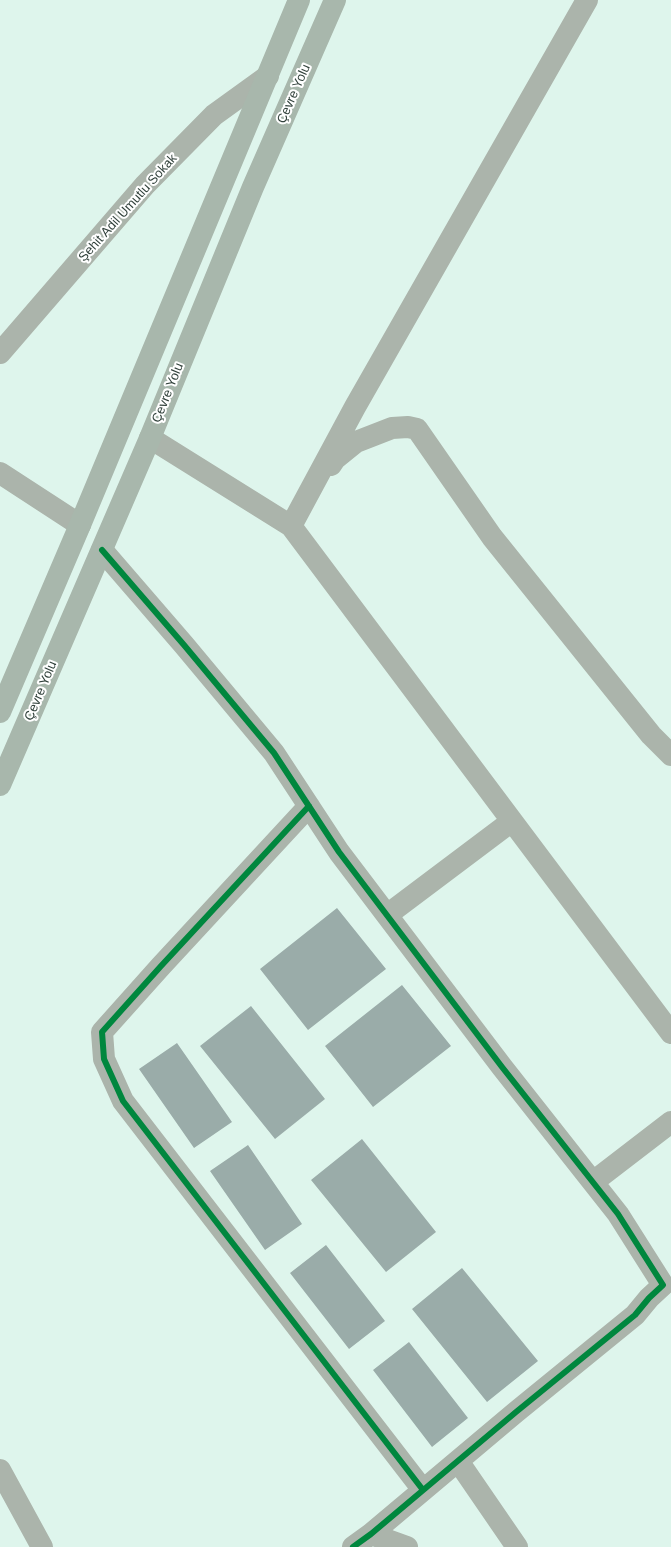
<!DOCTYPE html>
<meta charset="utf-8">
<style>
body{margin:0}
canvas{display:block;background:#def5ec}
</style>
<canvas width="671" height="1547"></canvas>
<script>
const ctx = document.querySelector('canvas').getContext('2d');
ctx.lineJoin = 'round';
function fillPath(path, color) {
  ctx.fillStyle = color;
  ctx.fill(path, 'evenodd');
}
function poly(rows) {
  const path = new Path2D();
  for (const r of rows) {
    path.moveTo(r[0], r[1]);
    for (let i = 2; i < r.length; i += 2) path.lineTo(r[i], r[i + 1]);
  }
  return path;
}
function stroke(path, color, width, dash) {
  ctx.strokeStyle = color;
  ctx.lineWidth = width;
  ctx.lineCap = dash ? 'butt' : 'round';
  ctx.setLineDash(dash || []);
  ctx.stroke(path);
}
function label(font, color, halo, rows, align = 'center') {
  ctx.font = font + ' Helvetica,sans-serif';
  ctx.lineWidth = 4;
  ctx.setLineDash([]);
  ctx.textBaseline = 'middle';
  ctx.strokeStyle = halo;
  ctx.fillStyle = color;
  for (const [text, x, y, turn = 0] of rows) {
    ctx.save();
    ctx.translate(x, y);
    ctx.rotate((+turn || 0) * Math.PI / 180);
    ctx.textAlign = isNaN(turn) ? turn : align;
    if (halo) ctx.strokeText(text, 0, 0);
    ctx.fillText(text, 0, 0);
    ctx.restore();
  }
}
fillPath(poly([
 [337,908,386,969,308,1030,260,969],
 [402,985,451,1046,373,1107,325,1046],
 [251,1006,325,1099,275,1139,200,1046],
 [177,1043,232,1122,194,1148,139,1069],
 [362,1139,436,1232,386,1272,311,1180],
 [248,1145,302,1224,265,1250,210,1171],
 [326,1245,385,1321,349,1349,290,1273],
 [462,1268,538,1361,487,1402,412,1309],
 [409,1342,468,1418,432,1447,373,1370]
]), '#9aaca9');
stroke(poly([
 [0,353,145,185,214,115,268,76],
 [150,438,291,526,512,821,387,915],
 [331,465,335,459,356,442,392,428,408,427,417,429,492,537,651,735,671,755],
 [0,473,80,525],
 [291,526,355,407,587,0],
 [102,550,184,645,274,753,339,852,502,1067,618,1214,663,1285,649,1298,635,1315,516,1412,371,1534,353,1547],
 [309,806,161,966,102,1032,104,1059,123,1101,423,1490],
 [512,821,671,1033],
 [593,1182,671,1122],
 [458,1461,517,1547],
 [0,1470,42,1547],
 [371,1534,407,1547]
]), '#abb4ab', 22);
stroke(poly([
 [0,712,80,525,299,0],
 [0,785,150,438,253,187,335,0]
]), '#a8b7ac', 22);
stroke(poly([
 [102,550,184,645,274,753,339,852,502,1067,618,1214,663,1285,649,1298,635,1315,516,1412,371,1534,353,1547],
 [309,806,161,966,102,1032,104,1059,123,1101,423,1490]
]), '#00873e', 6);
label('13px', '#31413b', '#fff', [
 ["Çevre Yolu",294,94,-66],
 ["Şehit Adil Umutlu Sokak",128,208,-48],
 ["Çevre Yolu",168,393,-68],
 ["Çevre Yolu",41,691,-67]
]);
</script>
